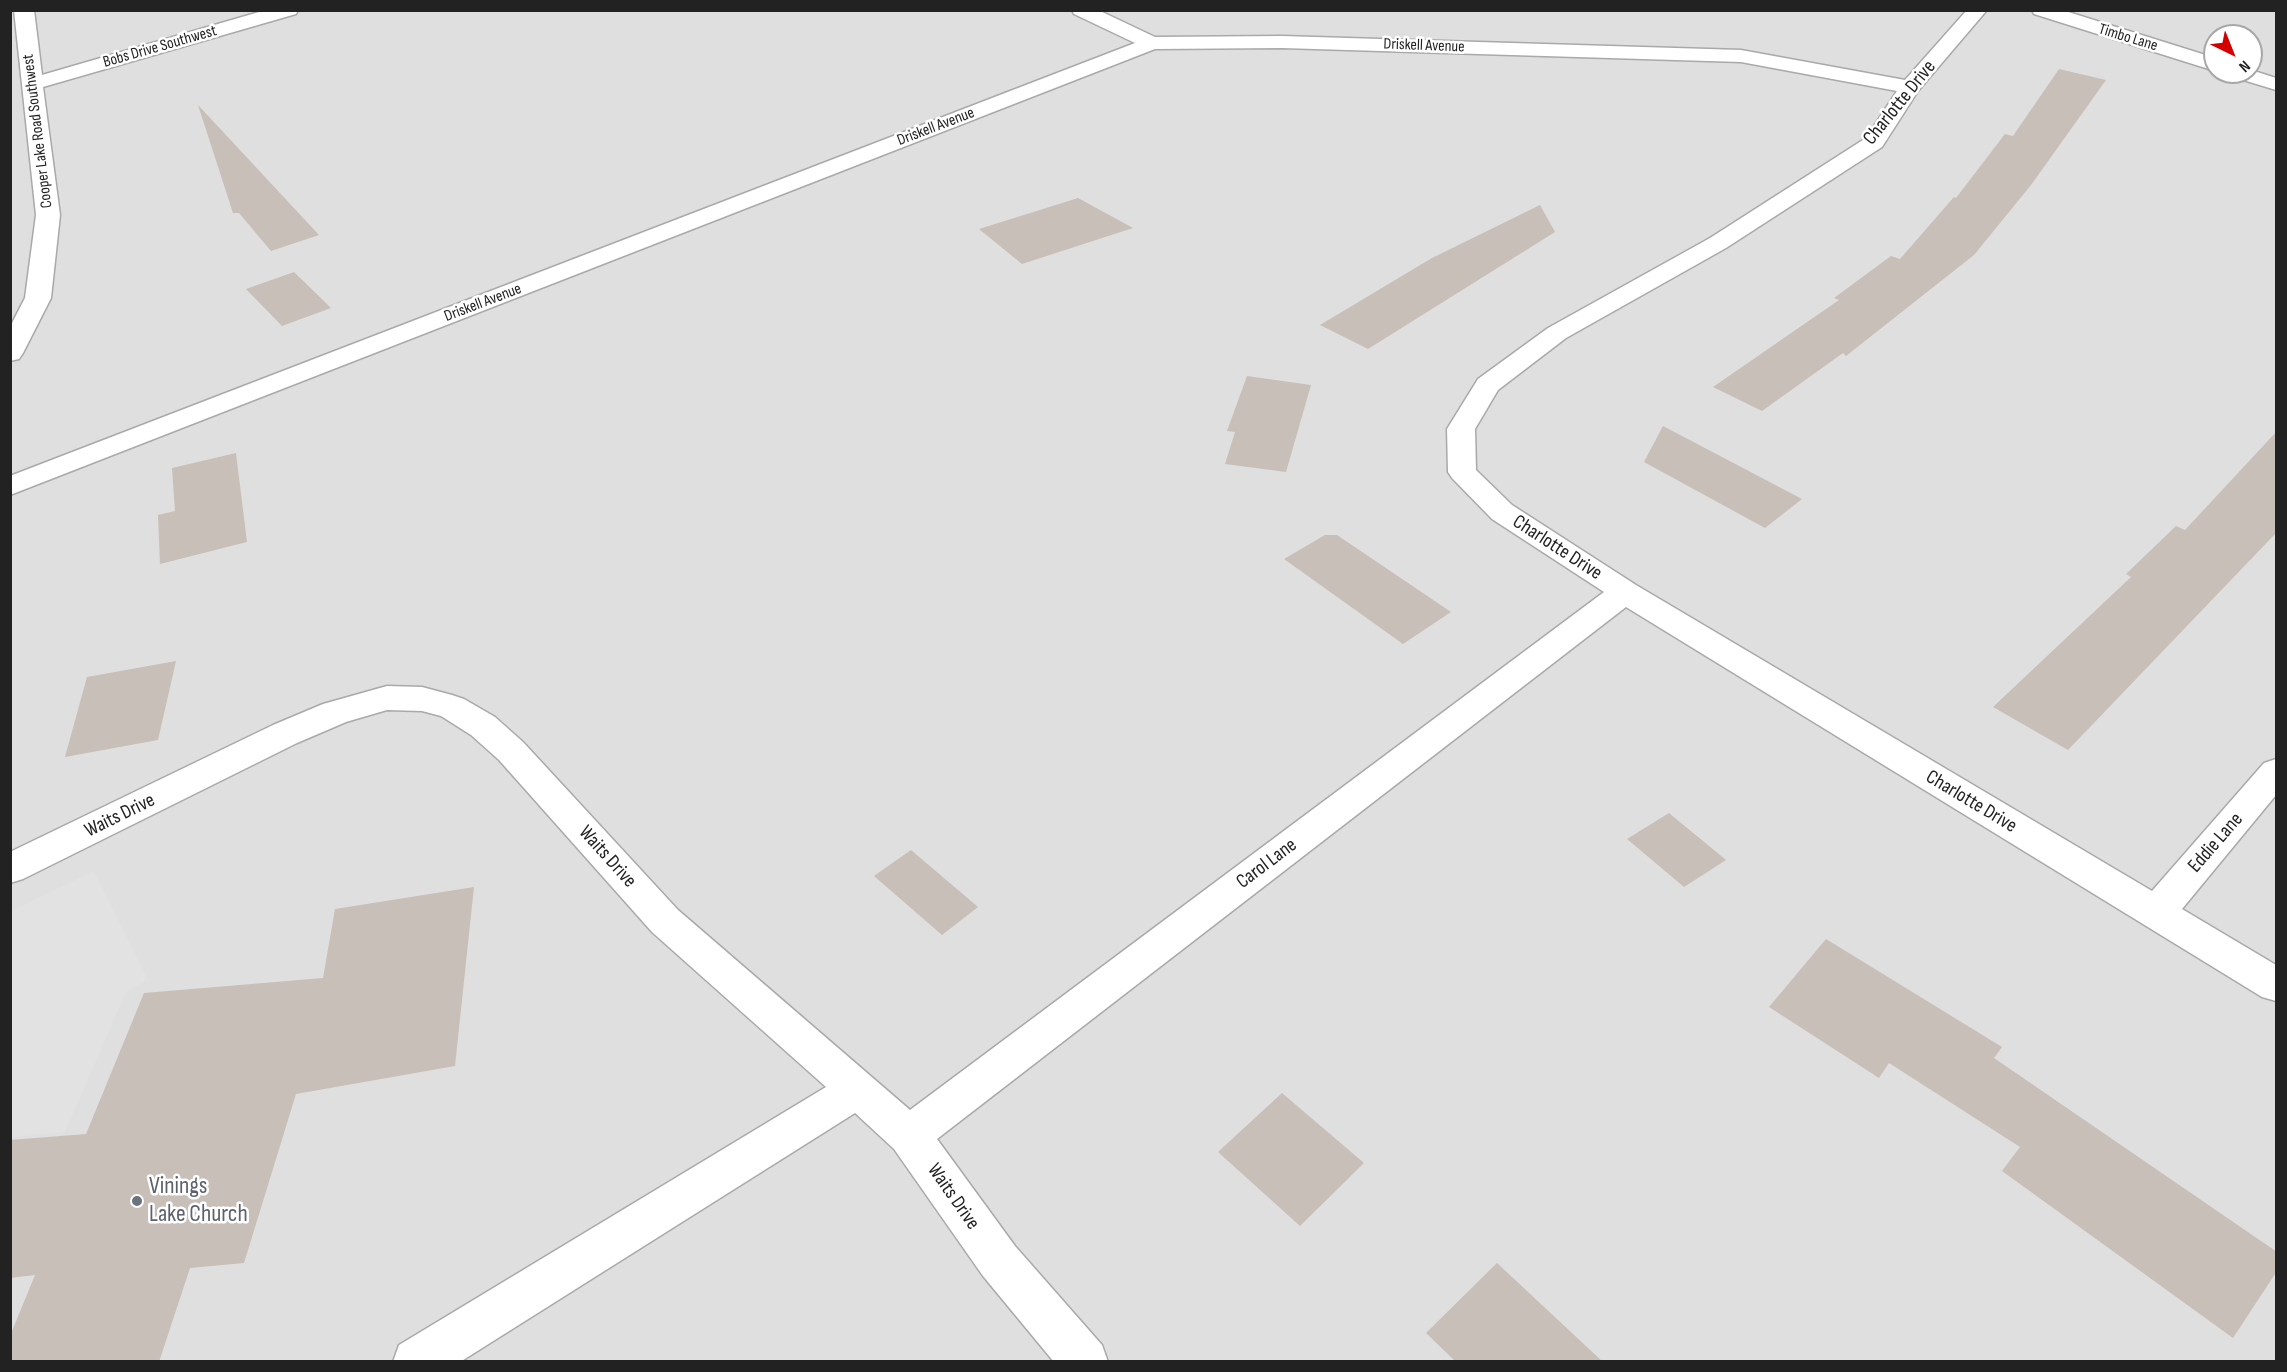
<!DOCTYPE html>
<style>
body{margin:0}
#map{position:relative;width:2287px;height:1372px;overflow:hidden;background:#f2efe9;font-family:"Sofia Sans Condensed",sans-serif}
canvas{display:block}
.frame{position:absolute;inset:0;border:12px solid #222;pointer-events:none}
.north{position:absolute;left:2203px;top:24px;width:60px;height:60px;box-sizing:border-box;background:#fff;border:2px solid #a7a7a7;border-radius:50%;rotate:137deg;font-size:16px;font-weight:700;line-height:24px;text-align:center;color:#222}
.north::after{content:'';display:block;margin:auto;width:21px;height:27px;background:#d40000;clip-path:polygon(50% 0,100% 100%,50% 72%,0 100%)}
</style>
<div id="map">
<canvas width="2287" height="1372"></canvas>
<div class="frame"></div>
<div class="north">N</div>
</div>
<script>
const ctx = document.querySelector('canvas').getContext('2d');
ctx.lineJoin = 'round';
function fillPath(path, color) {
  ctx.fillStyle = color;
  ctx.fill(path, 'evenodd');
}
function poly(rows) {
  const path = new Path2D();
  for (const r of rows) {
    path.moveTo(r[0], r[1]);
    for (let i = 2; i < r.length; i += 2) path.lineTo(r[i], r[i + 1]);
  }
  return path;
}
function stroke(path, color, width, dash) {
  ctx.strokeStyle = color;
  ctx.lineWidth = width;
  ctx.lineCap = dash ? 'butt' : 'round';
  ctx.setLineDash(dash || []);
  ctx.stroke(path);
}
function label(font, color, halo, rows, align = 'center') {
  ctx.font = font + ' "Sofia Sans Condensed",sans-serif';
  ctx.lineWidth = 5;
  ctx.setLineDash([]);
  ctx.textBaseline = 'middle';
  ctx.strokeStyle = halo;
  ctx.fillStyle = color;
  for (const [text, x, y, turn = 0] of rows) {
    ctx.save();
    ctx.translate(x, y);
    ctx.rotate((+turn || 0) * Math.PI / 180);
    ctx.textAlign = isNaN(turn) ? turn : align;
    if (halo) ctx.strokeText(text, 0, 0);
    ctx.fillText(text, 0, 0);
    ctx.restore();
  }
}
fillPath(poly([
 [11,11,2276,11,2276,1361,11,1361],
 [2215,36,2251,36,2251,72,2215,72]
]), '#e0dfdf');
fillPath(poly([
 [94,871,148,980,126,992,65,1132,11,1137,11,911]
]), '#e2e2e2');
fillPath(poly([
 [2059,69,2106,80,2031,185,1974,255,1846,356,1843,353,1762,411,1713,387,1839,300,1834,298,1891,256,1900,259,1954,197,1956,198,2005,134,2013,136],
 [198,105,319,235,271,251,239,213,233,213],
 [1078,198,1133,228,1022,264,979,229],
 [1540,205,1555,232,1368,349,1320,325,1432,258],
 [294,272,331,308,282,326,246,289],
 [1247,376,1311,385,1286,472,1225,464,1235,432,1227,431],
 [1663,426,1802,499,1765,528,1644,462],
 [2277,431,2277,532,2068,750,1993,707,2131,577,2126,574,2176,526,2185,530],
 [236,453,247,542,160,564,158,515,175,511,172,468],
 [1325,535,1337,535,1451,612,1403,644,1284,559],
 [176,661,158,740,65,757,87,677],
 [1669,813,1726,860,1684,887,1627,839],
 [911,850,978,907,942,935,874,876],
 [474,887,455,1066,296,1094,244,1263,190,1268,159,1362,10,1362,10,1336,35,1275,10,1278,10,1140,86,1134,144,993,323,978,335,909],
 [1826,939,2002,1047,1994,1058,2277,1252,2277,1271,2233,1338,2002,1171,2020,1147,1889,1063,1879,1078,1769,1007],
 [1282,1093,1364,1163,1300,1226,1218,1152],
 [1497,1263,1603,1362,1456,1362,1426,1333]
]), '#c7bfb8');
const minor = poly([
 [14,10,34,10,42,75,266,10,298,10,296,14,43,87,60,215,51,298,23,353,19,359,10,361,10,327,25,298,36,215,14,10],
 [1072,10,1098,10,1155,37,1282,36,1741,50,1905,80,1967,10,1987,10,1918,91,1882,147,1726,248,1566,338,1498,390,1475,429,1476,470,1512,505,1636,585,2152,891,2264,763,2276,759,2276,795,2182,909,2276,965,2276,1001,2262,997,1626,607,937,1139,1015,1246,1102,1345,1108,1362,1054,1362,983,1276,894,1149,855,1113,460,1362,393,1362,399,1345,826,1087,652,932,499,760,471,735,441,716,422,711,387,710,346,722,297,743,23,879,10,883,10,852,273,725,323,704,387,686,422,687,452,695,464,699,495,717,523,742,678,910,910,1110,1604,592,1492,519,1452,478,1448,472,1447,429,1478,379,1548,328,1710,238,1866,138,1897,91,1741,62,1282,48,1155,49,10,495,10,476,1135,43,1074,14,1072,10],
 [2032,10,2062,10,2215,58,2215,71,2034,14,2032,10],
 [2251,70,2276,78,2276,90,2230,76,2227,72,2251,72,2251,70]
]);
stroke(minor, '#a9a9a9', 3);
fillPath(minor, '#fff');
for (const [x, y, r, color] of [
 [137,1201,6,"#6b7280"]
]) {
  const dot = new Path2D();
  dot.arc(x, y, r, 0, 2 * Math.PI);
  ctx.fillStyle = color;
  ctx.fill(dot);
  stroke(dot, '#fff', 2);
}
label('16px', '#222', '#fff', [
 ["Timbo Lane",2128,38,17],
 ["Driskell Avenue",1424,46,2],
 ["Bobs Drive Southwest",160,47,-16],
 ["Driskell Avenue",936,127,-21],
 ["Cooper Lake Road Southwest",38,131,-97],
 ["Driskell Avenue",483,303,-21]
]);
label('20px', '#222', '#fff', [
 ["Charlotte Drive",1900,103,-51],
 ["Charlotte Drive",1557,548,33],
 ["Charlotte Drive",1971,802,31],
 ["Waits Drive",120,816,-26],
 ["Eddie Lane",2216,843,-49],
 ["Waits Drive",607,857,48],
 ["Carol Lane",1267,864,-37],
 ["Waits Drive",953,1197,55]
]);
label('24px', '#5b616d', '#fff', [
 ["Vinings",149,1187],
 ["Lake Church",149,1215]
], 'left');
</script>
